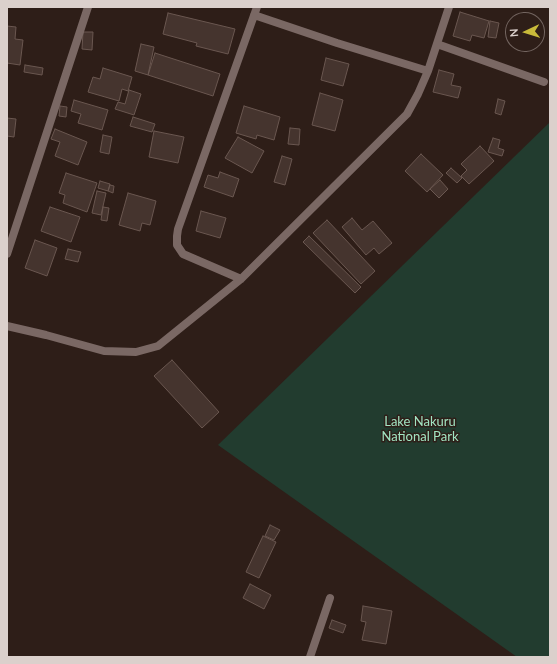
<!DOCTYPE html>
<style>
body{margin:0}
#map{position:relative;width:557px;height:664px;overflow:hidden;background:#2e1e18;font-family:Lato,sans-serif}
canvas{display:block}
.frame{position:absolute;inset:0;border:8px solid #dbd0cc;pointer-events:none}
.north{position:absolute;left:505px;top:12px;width:40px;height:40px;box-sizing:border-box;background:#2e1e18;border:1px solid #736560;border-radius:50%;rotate:266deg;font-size:11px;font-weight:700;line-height:16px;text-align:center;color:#dbd0cc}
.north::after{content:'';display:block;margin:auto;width:14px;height:18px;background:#c9ba3a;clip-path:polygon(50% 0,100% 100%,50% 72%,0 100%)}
</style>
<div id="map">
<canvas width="557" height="664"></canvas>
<div class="frame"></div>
<div class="north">N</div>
</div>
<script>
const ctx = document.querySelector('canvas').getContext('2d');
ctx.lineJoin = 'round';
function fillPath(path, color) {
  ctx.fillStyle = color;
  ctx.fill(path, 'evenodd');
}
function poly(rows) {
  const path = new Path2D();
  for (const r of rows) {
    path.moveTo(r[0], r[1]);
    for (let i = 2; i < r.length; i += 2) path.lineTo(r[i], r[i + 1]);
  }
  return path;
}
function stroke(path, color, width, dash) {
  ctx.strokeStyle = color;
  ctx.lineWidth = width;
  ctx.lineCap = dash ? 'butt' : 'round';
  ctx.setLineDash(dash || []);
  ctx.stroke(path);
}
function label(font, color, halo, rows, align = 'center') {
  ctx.font = font + ' Lato,sans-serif';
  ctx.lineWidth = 3;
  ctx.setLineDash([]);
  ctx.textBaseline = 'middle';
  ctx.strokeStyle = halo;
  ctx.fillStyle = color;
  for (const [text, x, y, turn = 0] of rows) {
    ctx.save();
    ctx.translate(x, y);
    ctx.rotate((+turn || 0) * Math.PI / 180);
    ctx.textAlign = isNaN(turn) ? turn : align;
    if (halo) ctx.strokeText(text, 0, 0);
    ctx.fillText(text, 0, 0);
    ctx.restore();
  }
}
fillPath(poly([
 [550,122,550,657,517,657,218,445]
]), '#223c2f');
const building = poly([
 [460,12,489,21,484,38,472,35,470,41,453,36,460,12],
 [168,13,235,29,228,54,196,46,197,43,163,34,168,13],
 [490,21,499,23,496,38,488,37,490,21],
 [7,26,16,27,15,39,23,40,20,65,7,63,7,26],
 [83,32,93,32,92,50,82,49,83,32],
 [141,44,154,47,148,75,135,71,141,44],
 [155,53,220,74,213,96,148,75,155,53],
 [326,58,349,64,343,86,321,80,326,58],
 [25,65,43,68,42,75,24,72,25,65],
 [103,68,132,77,128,91,122,89,119,101,88,92,93,77,100,79,103,68],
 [439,70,454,74,451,85,461,87,458,98,433,92,439,70],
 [129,90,141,94,134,115,115,109,118,102,125,104,129,90],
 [320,93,343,100,335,131,312,125,320,93],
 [498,99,505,101,501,115,495,113,498,99],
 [74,100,108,110,102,130,78,123,81,114,71,111,74,100],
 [60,106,67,107,66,117,59,116,60,106],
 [244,106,280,117,274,140,257,135,256,139,236,133,244,106],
 [133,117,155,124,152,132,130,126,133,117],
 [7,118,16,119,14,137,7,136,7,118],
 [290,128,300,129,299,145,288,144,290,128],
 [55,129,87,142,78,165,55,156,60,142,51,139,55,129],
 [154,131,184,137,178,163,149,157,154,131],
 [103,135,112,137,109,154,100,152,103,135],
 [238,137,264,151,252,173,225,158,238,137],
 [493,138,500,140,498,148,504,150,502,156,488,152,493,138],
 [480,146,494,161,469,184,461,176,467,170,461,164,480,146],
 [421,154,443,175,427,192,405,171,421,154],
 [282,156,292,159,285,185,274,182,282,156],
 [451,168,462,178,457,183,446,173,451,168],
 [220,172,239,179,233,197,204,187,208,175,218,178,220,172],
 [66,173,97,183,87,212,63,203,65,195,59,193,66,173],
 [440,180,448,189,439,198,430,189,440,180],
 [100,181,110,184,108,191,98,188,100,181],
 [110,185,114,186,113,193,108,191,110,185],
 [97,191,106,193,101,215,92,213,97,191],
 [128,193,156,201,150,225,142,223,140,231,119,225,128,193],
 [50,207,80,217,71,242,41,231,50,207],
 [103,207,109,208,107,221,101,220,103,207],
 [201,211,226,218,220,238,196,231,201,211],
 [352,218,362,230,373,221,392,243,379,254,374,248,366,255,342,227,352,218],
 [327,220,375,271,361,284,313,233,327,220],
 [309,236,361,287,355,293,303,242,309,236],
 [35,240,57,248,47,276,25,268,35,240],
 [68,249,81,252,78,262,65,259,68,249],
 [172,360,219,412,202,428,154,376,172,360],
 [270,525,280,530,274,540,265,536,270,525],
 [263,536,276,542,259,578,246,572,263,536],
 [250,584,271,595,264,609,243,598,250,584],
 [363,606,392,611,386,644,362,640,366,622,361,621,363,606],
 [332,620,346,625,343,633,329,628,332,620]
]);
fillPath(building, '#45342e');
stroke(building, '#6a5750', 1);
stroke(poly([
 [254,15,337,43,428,71],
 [437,44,544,82],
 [7,254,88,7],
 [241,279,183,254,177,245,177,236,178,229,257,7],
 [7,326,46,335,104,351,136,352,158,346,241,279,407,114,418,94,428,71,449,7],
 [310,657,330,598]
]), '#7a6864', 8);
label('13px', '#a1e4c2', '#2e1e18', [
 ["Lake Nakuru",420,422],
 ["National Park",420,437]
]);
</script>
